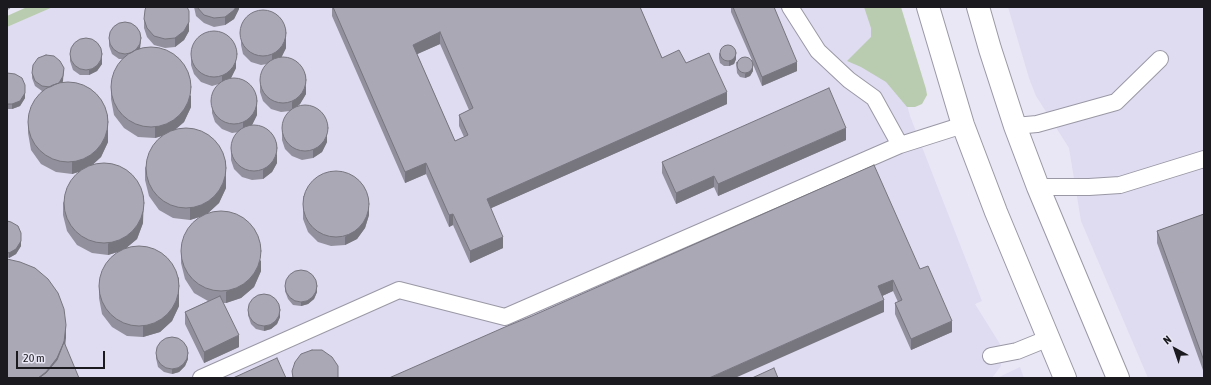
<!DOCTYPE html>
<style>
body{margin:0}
#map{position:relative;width:1211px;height:385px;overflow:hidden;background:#e9e7f5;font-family:"Asap Condensed",sans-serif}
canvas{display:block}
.frame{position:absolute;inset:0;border:8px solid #1b1a1f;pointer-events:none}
.north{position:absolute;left:1155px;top:329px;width:40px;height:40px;-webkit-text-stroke:3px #e9e7f5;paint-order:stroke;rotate:320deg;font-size:11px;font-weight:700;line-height:16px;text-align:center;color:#1b1a1f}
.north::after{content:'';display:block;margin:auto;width:14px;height:18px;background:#1b1a1f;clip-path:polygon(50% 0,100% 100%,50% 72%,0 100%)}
.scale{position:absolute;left:16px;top:351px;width:89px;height:18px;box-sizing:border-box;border:2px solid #1b1a1f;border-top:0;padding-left:5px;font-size:12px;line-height:14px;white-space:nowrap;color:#1b1a1f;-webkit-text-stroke:3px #e9e7f5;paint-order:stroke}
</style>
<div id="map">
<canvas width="1211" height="385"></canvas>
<div class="frame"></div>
<div class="north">N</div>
<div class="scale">20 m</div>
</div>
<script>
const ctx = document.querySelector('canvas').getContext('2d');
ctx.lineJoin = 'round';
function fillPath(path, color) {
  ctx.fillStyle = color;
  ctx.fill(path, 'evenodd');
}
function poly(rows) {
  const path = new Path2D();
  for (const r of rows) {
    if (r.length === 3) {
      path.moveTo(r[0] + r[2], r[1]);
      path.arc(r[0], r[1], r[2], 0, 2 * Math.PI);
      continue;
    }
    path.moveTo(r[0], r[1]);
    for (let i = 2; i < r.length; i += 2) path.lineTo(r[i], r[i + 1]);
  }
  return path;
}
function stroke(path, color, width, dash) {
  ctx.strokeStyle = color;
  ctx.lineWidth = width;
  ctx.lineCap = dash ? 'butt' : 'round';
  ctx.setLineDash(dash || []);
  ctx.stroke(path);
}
fillPath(poly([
 [53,7,881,7,910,116,982,301,975,304,1000,344,1001,366,992,378,7,378,7,27],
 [1008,7,1204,7,1204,378,1148,378,1081,221,1069,148,1036,96,1029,78],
 [1020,367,1024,378,997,378]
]), '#dfdcf1');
fillPath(poly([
 [27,7,53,7,7,27,7,16],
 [864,7,901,7,926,89,927,95,922,104,915,107,907,107,886,82,861,67,847,61,871,37,871,28]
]), '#b9ccaf');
const service = poly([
 [790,7,818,51,849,80,874,98,900,145],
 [1015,126,1037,124,1116,102,1160,59],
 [1038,187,1089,187,1120,185,1204,159],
 [991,356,1017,351,1049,338],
 [201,378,399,290,505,317,900,145,963,125]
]);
const trunk = poly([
 [928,7,963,125,996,212,1065,378],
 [978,7,990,49,1015,126,1038,187,1118,378]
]);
stroke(service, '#9a98a5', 18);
stroke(trunk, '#9a98a5', 24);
stroke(poly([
 [7,9,11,7]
]), '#9e9ca7', 2.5, [3, 3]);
stroke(service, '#fff', 16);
stroke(trunk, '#fff', 22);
fillPath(poly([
 [194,7,239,7,239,9,234,19,225,25,214,27,204,23,196,16],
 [332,7,640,7,662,58,686,63,727,104,491,208,503,248,470,263,453,225,449,227,426,174,405,183,332,16],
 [440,44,469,110,459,115,459,126,464,137,455,141,417,54],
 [731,7,774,7,797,71,762,86,752,62,753,71,750,76,745,78,740,77,737,73,736,62,752,60,731,12],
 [144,19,189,31,184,40,175,47,165,48,154,45,147,37,144,28],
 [241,36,286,48,281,58,306,75,306,94,300,104,297,107,327,142,322,152,313,158,302,160,292,156,285,149,282,140,282,131,290,111,281,112,271,109,263,101,260,92,260,83,267,64,261,65,251,62,243,54,241,45],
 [141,40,140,49,191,107,184,122,175,130,226,188,219,203,207,214,261,271,254,287,241,298,226,303,223,303,239,347,204,363,185,324,185,312,208,301,194,293,185,279,181,263,181,252,205,215,190,220,173,218,159,210,149,196,145,180,145,168,162,136,155,138,138,137,124,128,114,115,111,99,111,87,123,59,119,59,112,54,109,46,109,41],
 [719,53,736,59,734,64,729,66,724,66,720,63,719,58],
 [70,56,102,64,97,71,89,75,80,75,73,70,70,61],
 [191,57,236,68,231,78,229,79,257,115,252,125,250,126,277,143,277,163,272,172,263,179,252,180,242,177,234,169,231,160,231,151,239,132,232,133,222,129,215,122,212,113,212,104,219,84,212,86,201,82,194,74,191,65],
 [7,73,25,98,20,106,12,109,7,109],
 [32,73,63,81,62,83,108,142,101,157,92,165,143,223,137,239,127,247,179,306,172,321,160,332,143,337,127,336,112,327,102,314,99,298,99,286,121,251,108,255,92,253,77,245,67,231,63,215,63,203,81,171,72,174,56,172,41,164,31,150,28,133,28,122,42,91,35,86,32,78],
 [846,140,718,196,714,187,676,204,662,173,662,162],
 [303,196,369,215,365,228,357,239,345,245,331,246,318,242,308,232,303,219],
 [1204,214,1204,373,1157,243,1157,231],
 [7,221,21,246,16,254,9,258,7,257],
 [920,269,952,332,911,350,895,314,895,303,898,302,893,291,882,296,884,312,389,378],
 [285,286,317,292,314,299,308,304,301,306,293,305,288,299,285,291],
 [248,310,280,317,277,324,271,329,264,331,256,329,251,324,248,315],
 [156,353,188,359,185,366,179,372,172,374,164,372,158,367,156,358]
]), '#92909c');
fillPath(poly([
 [236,7,239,7,239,9,234,19,225,25,225,17],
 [189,22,189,31,184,40,175,47,175,38],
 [286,28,286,48,281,58,272,64,272,55],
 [440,32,440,44,413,56,413,45],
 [141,35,140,48,135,55,128,59,128,54],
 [236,48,236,68,231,78,222,84,222,75],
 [102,51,102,64,97,71,89,75,89,70],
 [736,54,736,59,734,64,729,66,729,61],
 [797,62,797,71,762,86,762,77],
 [753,66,753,71,750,76,745,78,745,74],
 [64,68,63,81,59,88,51,92],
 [25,85,25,98,20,106,12,109,12,104],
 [306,86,306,94,300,104,292,110,292,102],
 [727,92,727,104,487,210,487,199],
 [191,95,191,107,184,122,171,133,155,138,155,127],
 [257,96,257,115,252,125,243,131,243,122],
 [108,114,108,142,101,157,88,169,72,174,72,162],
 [846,128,846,140,718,196,718,184],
 [327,133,327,142,322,152,313,158,313,149],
 [277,154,277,163,272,172,263,179,263,170],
 [226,160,226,188,219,203,206,215,190,220,190,208],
 [426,163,426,174,405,183,405,172],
 [714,176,714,187,676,204,676,193],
 [144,195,143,223,137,239,124,250,108,255,108,244],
 [369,206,369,215,365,228,357,239,345,245,345,237],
 [453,214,453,225,449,227,449,215],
 [21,233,21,246,16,254,9,258,9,253],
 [503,237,503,248,470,263,470,251],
 [261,260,261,271,254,287,241,298,226,303,226,292],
 [179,277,179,306,172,321,160,332,143,337,143,326],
 [893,280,893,291,878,298,878,286],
 [317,287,317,292,314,299,308,304,301,306,301,301],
 [884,300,884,312,735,378,709,378],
 [280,312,280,317,277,324,271,329,264,331,264,326],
 [952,321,952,332,911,350,911,339],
 [66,325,66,338,64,355,51,378,38,378],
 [239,335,239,347,204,363,204,352],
 [188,354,188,359,185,366,179,372,172,374,172,369]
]), '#77767f');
const building = poly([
 [146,7,187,7,189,11,189,22,184,31,175,38,165,39,154,36,147,28,144,19,145,10,146,7],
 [197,7,236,7,234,10,225,17,214,18,204,15,197,7],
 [333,7,640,7,662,58,679,50,686,63,709,53,727,92,487,199,503,237,470,251,453,214,449,215,426,163,405,172,333,7],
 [440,32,473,108,459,115,468,135,455,141,413,45,440,32],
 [733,7,774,7,797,62,762,77,733,7],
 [263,33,23],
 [125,38,16],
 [214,54,23],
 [86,54,16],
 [728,53,8],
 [151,87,40],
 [46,55,54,56,60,61,64,68,63,76,59,83,56,84,50,87,42,86,35,81,32,73,33,65,38,58,46,55],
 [745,65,8],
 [283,80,23],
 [7,73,15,74,22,78,25,85,25,93,20,101,12,104,7,104,7,73],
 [234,101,23],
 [68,122,40],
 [829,88,846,128,718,184,714,176,676,193,662,162,829,88],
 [305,128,23],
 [254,148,23],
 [186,168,40],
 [104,203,40],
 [874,165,920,269,928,266,952,321,911,339,895,303,902,300,893,280,878,286,884,300,709,378,389,378,505,327,532,316,874,165],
 [336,204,33],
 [221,251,40],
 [1204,214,1204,361,1157,231,1204,214],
 [7,221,11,222,18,226,21,233,21,241,16,249,9,253,7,252,7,221],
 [139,286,40],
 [7,259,20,262,35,268,48,279,58,293,64,309,66,325,64,342,57,358,46,372,38,378,7,378,7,259],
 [301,286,16],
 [264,310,16],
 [220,296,239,335,204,352,185,312,220,296],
 [172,353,16],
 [64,342,79,378,39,378,46,373,57,360,64,342],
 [312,350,322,350,332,357,338,366,338,378,293,378,292,371,295,362,301,354,312,350],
 [277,358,286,378,233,378,277,358],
 [774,368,778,378,752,378,774,368]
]);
fillPath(building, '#aaa8b5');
stroke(building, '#77767f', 1);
</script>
